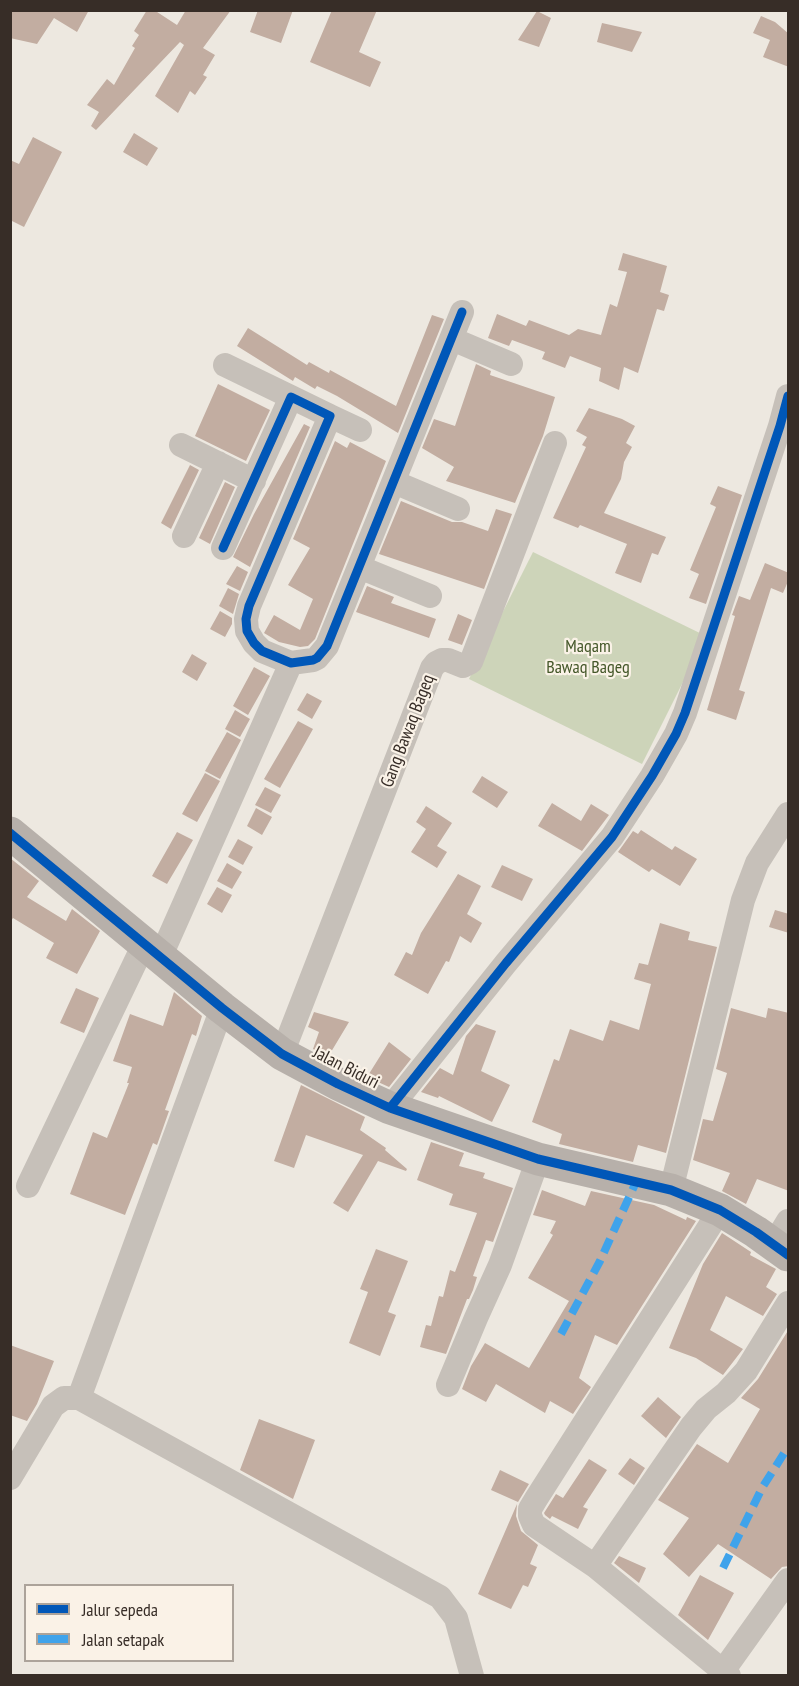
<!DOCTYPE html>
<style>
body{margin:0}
#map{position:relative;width:799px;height:1686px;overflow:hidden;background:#ede8e0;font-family:"PT Sans Narrow",sans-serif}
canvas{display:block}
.frame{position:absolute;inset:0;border:12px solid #372d27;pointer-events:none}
.legend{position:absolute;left:24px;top:1584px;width:210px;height:78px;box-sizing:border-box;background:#faf2e7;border:2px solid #aca39a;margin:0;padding:8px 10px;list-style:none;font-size:18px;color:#372d27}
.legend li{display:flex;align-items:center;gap:12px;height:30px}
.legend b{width:30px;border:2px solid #aca39a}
</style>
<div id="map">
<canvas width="799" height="1686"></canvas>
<div class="frame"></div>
<ul class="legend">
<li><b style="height:8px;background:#0057b8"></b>Jalur sepeda</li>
<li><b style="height:8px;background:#3fa3eb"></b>Jalan setapak</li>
</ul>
</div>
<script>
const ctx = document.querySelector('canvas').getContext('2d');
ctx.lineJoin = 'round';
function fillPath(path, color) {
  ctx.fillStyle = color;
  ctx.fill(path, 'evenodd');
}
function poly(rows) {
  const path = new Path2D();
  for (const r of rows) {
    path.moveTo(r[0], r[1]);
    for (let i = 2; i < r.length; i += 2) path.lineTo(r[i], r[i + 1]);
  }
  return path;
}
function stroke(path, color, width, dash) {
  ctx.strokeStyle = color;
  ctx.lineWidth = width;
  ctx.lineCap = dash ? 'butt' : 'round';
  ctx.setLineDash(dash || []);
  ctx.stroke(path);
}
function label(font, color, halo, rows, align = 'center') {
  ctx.font = font + ' "PT Sans Narrow",sans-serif';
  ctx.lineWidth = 4.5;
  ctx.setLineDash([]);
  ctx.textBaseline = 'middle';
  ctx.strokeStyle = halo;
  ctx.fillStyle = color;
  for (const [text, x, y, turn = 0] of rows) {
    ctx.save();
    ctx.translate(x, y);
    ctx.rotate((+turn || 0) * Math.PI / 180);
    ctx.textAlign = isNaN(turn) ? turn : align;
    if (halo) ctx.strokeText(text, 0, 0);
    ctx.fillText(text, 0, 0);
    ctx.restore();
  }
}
fillPath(poly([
 [533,552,706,636,642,764,469,679]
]), '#cdd4b9');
fillPath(poly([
 [10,10,89,10,77,32,54,18,37,44,10,38],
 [147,10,154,10,177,25,186,10,231,10,203,48,215,55,203,75,207,77,195,95,190,91,178,113,155,96,184,45,180,42,96,130,91,126,99,112,87,105,107,79,114,85,135,48,132,46,139,35,134,31],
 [258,10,293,10,281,43,250,32],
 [332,10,377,10,359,52,381,62,370,87,310,62],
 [537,11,551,18,539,47,518,40],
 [761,16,775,22,789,34,789,67,763,57,770,40,753,33],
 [602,23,642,32,632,52,597,42],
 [134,133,158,148,147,166,123,152],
 [33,137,62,152,24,227,10,220,10,160,19,164],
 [623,253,667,266,660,292,669,295,664,311,657,309,638,373,624,367,619,390,599,381,601,368,570,356,565,368,542,359,545,352,512,340,509,346,488,338,497,314,526,326,529,320,569,335,578,329,601,335,610,304,617,307,627,272,618,270],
 [432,315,444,319,398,433,337,396,317,386,315,389,295,377,293,381,237,346,248,328,307,365,309,362,329,373,330,370,396,406],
 [476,364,491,371,490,375,555,397,543,436,515,503,446,481,454,467,422,448,434,419,455,426],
 [218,384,270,410,246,461,195,436],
 [589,408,622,419,635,426,626,443,632,447,624,462,621,479,604,513,666,537,658,555,652,553,641,583,615,573,627,544,580,525,578,528,553,518,586,447,582,445,587,437,576,431],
 [304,424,310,427,250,567,233,557,254,514],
 [335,441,347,448,350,442,386,461,315,639,308,646,300,647,279,642,264,633,274,615,300,630,313,599,288,585,310,548,293,539],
 [190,465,199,470,171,529,161,523],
 [225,482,235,487,210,544,199,538],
 [718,486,742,495,706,604,689,598,699,574,690,570,716,507,710,504],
 [401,501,452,522,462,522,488,531,496,509,512,514,484,589,379,554],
 [765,563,789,573,789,579,783,593,771,588,739,690,745,692,736,720,707,710,735,616,732,615,739,596,750,600],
 [237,566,248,572,240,591,226,584],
 [367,586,394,597,391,603,436,619,429,638,356,612],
 [228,588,239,594,233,614,219,606],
 [220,611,232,618,232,624,225,637,210,629],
 [458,614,472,620,462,645,448,640],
 [192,654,207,663,197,681,182,672],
 [254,667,270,676,248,715,233,706],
 [307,693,322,701,312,719,297,710],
 [235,710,250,719,240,737,225,729],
 [298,721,313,729,280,788,264,779],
 [227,732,241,740,220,779,205,771],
 [205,773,220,781,197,822,182,814],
 [482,776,508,792,497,808,472,792],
 [265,787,281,795,271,813,255,805],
 [552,803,581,821,591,804,609,815,582,851,538,826],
 [426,806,452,823,437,846,447,852,437,868,411,852,426,829,416,822],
 [256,808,272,817,262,835,247,826],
 [641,830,672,850,675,846,697,859,680,886,652,869,649,872,618,852,633,831,638,834],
 [177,832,193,840,167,884,152,876],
 [238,839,253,847,243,865,228,857],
 [10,858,39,881,27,897,66,921,72,909,100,931,77,974,46,958,54,943,13,918,10,922],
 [227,863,242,872,232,889,217,881],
 [502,865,533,879,522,901,491,887],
 [458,874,481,886,467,914,482,923,471,943,460,936,449,962,446,961,428,994,394,975,406,952,412,955,421,933],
 [217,887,232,895,222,913,207,904],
 [775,910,789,914,789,933,769,927],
 [660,923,690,932,688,940,717,947,666,1153,638,1145,633,1162,559,1144,562,1134,532,1122,554,1059,559,1061,570,1029,603,1041,610,1020,639,1030,651,984,634,979,639,963,648,965],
 [76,988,99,998,84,1033,60,1023],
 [174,992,202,1016,196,1036,192,1034,165,1110,169,1111,157,1145,153,1143,125,1215,70,1194,93,1132,107,1138,129,1083,127,1083,132,1067,113,1061,130,1014,163,1026],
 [731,1008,766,1018,768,1008,789,1013,789,1191,757,1179,746,1204,722,1191,730,1173,693,1160,703,1119,713,1121,727,1073,716,1069],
 [314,1012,349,1022,328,1057,313,1049,319,1032,308,1027],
 [476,1024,496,1031,481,1071,510,1085,492,1122,439,1096,438,1098,421,1092,440,1068,453,1075,466,1036],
 [389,1042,411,1059,389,1087,367,1077],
 [301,1085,365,1117,360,1130,386,1148,385,1150,407,1169,406,1171,378,1161,348,1212,333,1203,363,1155,306,1135,294,1168,274,1161],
 [431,1142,464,1153,459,1166,485,1173,483,1178,513,1188,493,1242,486,1240,473,1276,477,1277,473,1290,469,1299,467,1299,446,1354,420,1347,426,1325,431,1326,439,1296,443,1297,450,1270,455,1272,477,1213,449,1205,453,1194,417,1180],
 [542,1190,585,1206,591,1191,654,1205,686,1220,687,1217,696,1221,617,1345,595,1335,579,1378,591,1387,573,1414,550,1401,545,1413,496,1384,486,1402,462,1389,471,1366,485,1343,529,1368,569,1301,528,1278,553,1235,550,1233,556,1221,533,1215],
 [722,1233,751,1252,750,1255,776,1269,766,1287,777,1294,763,1316,726,1296,710,1330,743,1349,723,1375,696,1358,669,1348,703,1264],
 [376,1249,408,1261,388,1312,396,1315,380,1356,349,1343,368,1292,360,1289],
 [789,1329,789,1566,782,1567,771,1579,718,1544,689,1577,663,1554,689,1518,658,1500,697,1444,728,1463,760,1409,741,1398,758,1379],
 [10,1345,54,1361,37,1404,27,1421,10,1415],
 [658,1397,681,1417,666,1438,641,1416],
 [259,1419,315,1440,293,1499,240,1470],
 [630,1458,645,1468,634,1485,618,1474],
 [589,1459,607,1470,583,1507,588,1509,578,1529,552,1516,550,1519,545,1515,544,1513,556,1494,563,1498],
 [500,1470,529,1484,518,1502,491,1490],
 [517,1504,516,1516,521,1531,538,1545,530,1564,537,1567,528,1587,523,1585,511,1609,478,1594],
 [619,1556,646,1568,639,1583,614,1563],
 [700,1575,734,1593,708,1640,678,1615]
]), '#c2ada1');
stroke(poly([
 [452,339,511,364],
 [225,365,291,397],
 [330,416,360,430],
 [181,445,254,481],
 [394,482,458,509],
 [184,536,218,463],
 [223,548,291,397,330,416,249,606,246,619,247,631,254,643,262,651,291,663,313,660,317,658,327,646,462,312],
 [359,567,430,596],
 [160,958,291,663],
 [282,1054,432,668,436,663,442,660,448,660,463,666,471,662,555,443],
 [390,1108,506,963,612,837,652,776,676,734,685,713,780,426,788,396],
 [28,1186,144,944],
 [671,1190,743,900,757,863,788,814],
 [720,1210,536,1499,530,1509,530,1516,534,1525,595,1566,729,1676],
 [774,1244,788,1221],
 [448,1385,476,1318,500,1265,538,1159],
 [79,1398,222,1008],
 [10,1478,53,1406,64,1398,79,1398,440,1597,456,1618,472,1676],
 [595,1566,691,1427,706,1409,726,1393,746,1371,788,1303],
 [723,1671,788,1580]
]), '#c6c0b9', 24);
stroke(poly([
 [10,833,222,1008,282,1054,338,1084,390,1108,538,1159,671,1190,720,1210,756,1232,788,1255]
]), '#b7b0aa', 33);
stroke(poly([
 [561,1334,600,1261,636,1182],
 [723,1568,762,1488,788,1447]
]), '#3fa3eb', 8, [15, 8]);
stroke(poly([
 [223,548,291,397,330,416,249,606,246,619,247,631,254,643,262,651,291,663,313,660,317,658,327,646,462,312],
 [10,833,222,1008,282,1054,338,1084,390,1108,538,1159,671,1190,720,1210,756,1232,788,1255],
 [390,1108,506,963,612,837,652,776,676,734,685,713,780,426,788,396]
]), '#0057b8', 9);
label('18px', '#445729', '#faf2e7', [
 ["Maqam",588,647],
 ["Bawaq Bageg",588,668]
]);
label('18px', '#372d27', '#faf2e7', [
 ["Gang Bawaq Bageq",408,731,-69],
 ["Jalan Biduri",346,1068,27]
]);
</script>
